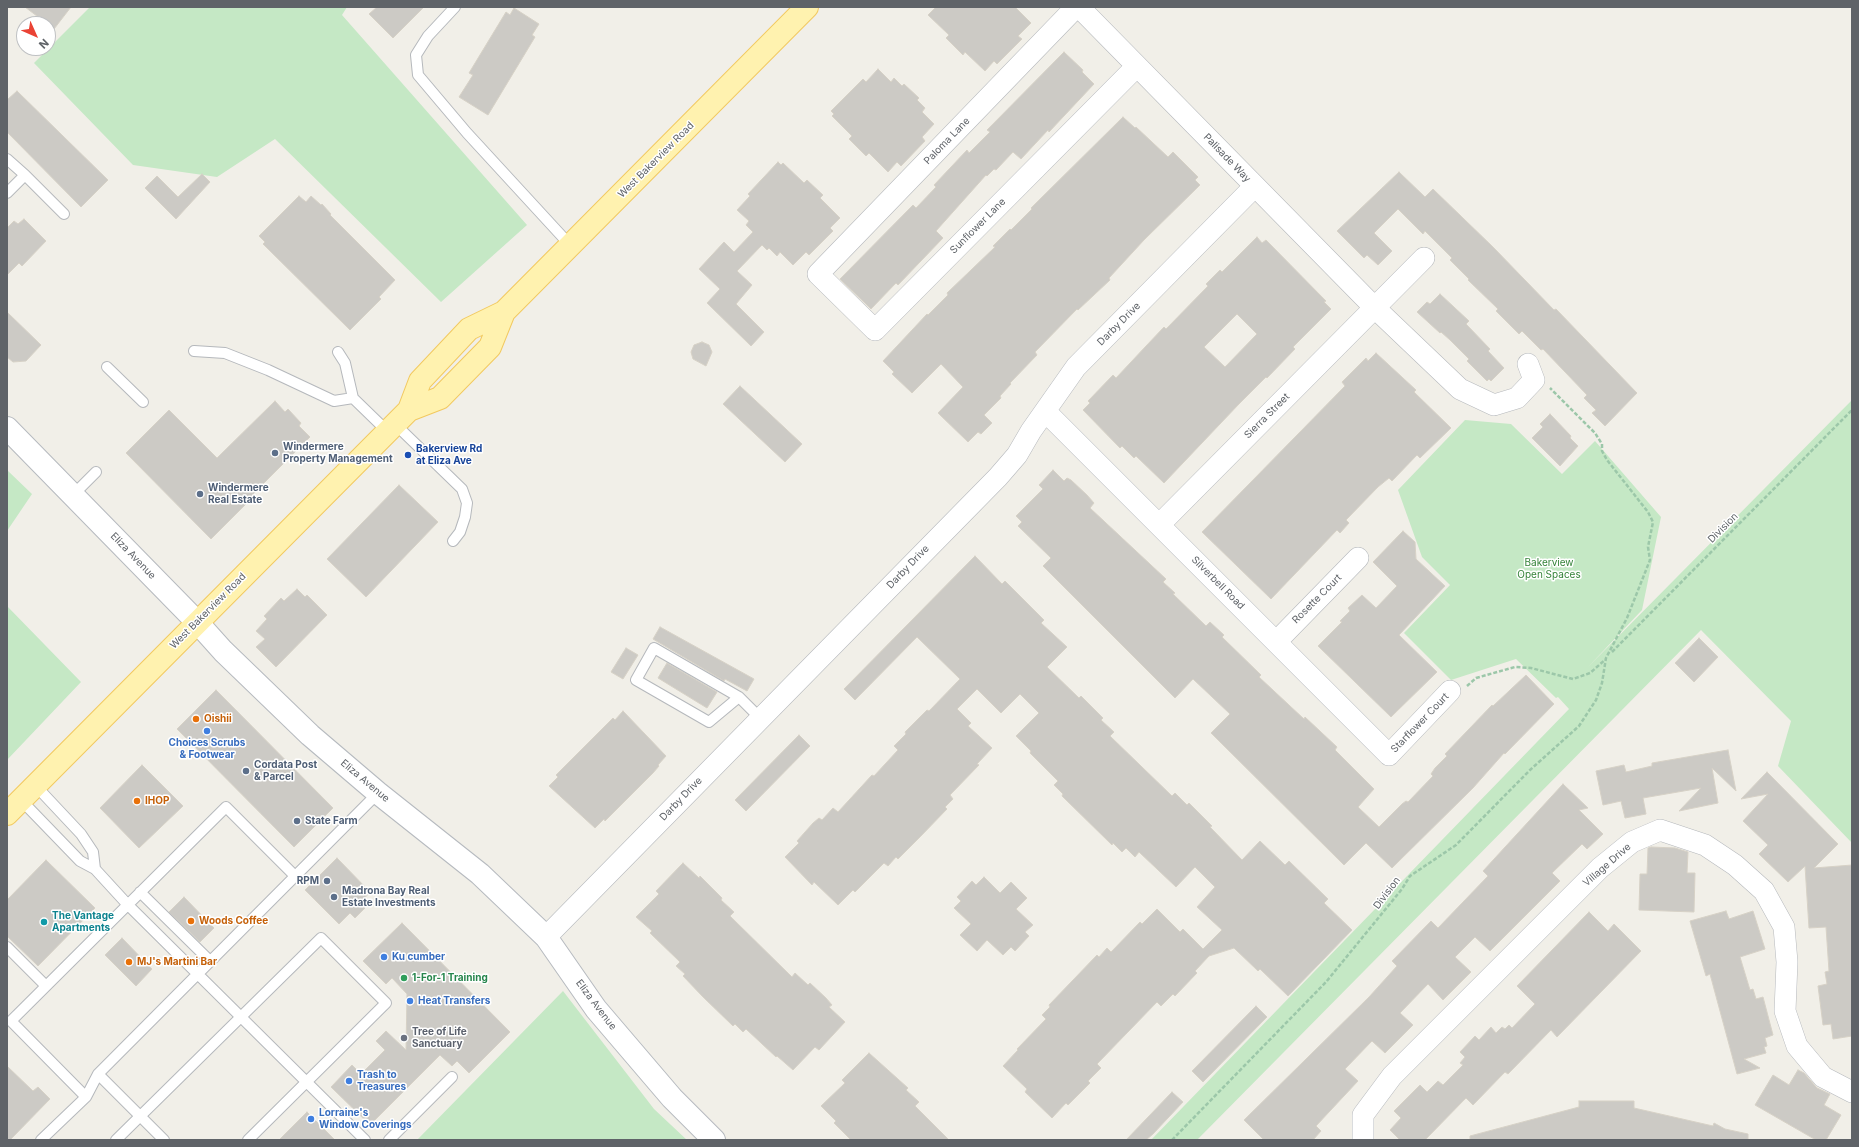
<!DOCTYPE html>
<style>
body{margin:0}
#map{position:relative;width:1859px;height:1147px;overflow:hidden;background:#f1efe8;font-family:Inter,sans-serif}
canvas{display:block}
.frame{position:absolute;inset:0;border:8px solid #5f6368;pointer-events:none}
.north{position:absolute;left:16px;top:16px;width:40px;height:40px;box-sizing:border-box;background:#fff;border:1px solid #bfc1c3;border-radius:50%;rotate:135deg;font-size:11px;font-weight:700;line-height:16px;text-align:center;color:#5f6368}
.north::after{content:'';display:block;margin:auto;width:14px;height:18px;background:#ea4335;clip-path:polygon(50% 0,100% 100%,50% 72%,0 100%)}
</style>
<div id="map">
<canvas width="1859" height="1147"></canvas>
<div class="frame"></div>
<div class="north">N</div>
</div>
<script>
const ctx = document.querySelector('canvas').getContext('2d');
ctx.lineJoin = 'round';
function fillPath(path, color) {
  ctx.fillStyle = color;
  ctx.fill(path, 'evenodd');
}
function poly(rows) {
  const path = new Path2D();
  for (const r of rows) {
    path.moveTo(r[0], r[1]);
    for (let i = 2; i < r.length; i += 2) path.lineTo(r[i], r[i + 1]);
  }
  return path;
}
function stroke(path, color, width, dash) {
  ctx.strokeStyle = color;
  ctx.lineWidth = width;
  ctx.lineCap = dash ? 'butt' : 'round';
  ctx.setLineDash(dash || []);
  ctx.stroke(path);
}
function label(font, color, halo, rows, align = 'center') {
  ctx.font = font + ' Inter,sans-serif';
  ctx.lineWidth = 3;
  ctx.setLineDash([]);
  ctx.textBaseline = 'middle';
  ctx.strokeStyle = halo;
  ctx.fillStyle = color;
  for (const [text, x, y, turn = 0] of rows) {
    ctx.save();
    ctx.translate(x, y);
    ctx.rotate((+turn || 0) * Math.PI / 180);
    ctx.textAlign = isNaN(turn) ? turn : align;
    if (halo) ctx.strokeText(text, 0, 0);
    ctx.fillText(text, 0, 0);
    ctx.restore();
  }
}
fillPath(poly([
 [90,7,347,7,342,15,527,225,441,302,275,139,217,177,133,165,34,63],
 [1852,400,1852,843,1778,766,1791,721,1701,630,1197,1140,1151,1140,1569,709,1558,697,1556,698,1516,659,1451,680,1404,633,1450,585,1422,557,1398,490,1465,420,1511,424,1562,474,1595,441,1661,517,1642,610,1588,667],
 [7,470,32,494,7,531],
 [7,606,81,682,7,760],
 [563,991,654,1109,687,1140,417,1140]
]), '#c5e8c5');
const building = poly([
 [25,7,71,7,54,29,25,7],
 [377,7,424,7,393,38,369,14,377,7],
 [936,7,1015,7,1031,23,1018,36,1022,39,997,64,994,61,985,71,965,52,963,55,946,38,949,35,928,15,936,7],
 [514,8,539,24,532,35,535,37,488,115,459,97,473,75,469,73,506,12,510,15,514,8],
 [1064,52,1083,70,1082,72,1094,84,1049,132,1048,130,1021,159,1013,152,996,170,994,169,987,176,986,175,936,231,943,238,898,285,896,283,871,309,840,279,913,205,916,208,936,187,934,185,967,150,969,153,990,132,987,130,1064,52],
 [878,69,891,82,894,78,902,86,904,84,919,98,917,100,925,108,922,112,934,124,922,137,925,141,901,166,897,162,888,172,869,153,866,156,849,139,852,136,832,116,834,114,831,111,863,79,866,82,878,69],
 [17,91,108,180,81,207,7,132,7,100,17,91],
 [1123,117,1135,128,1136,127,1168,157,1173,152,1198,177,1195,180,1200,185,1144,240,1109,278,1110,280,1078,310,1077,309,1035,352,1037,355,1010,383,1011,384,1000,396,1001,398,984,415,992,423,981,434,978,432,968,442,938,413,963,387,941,364,912,393,892,374,894,372,883,361,927,314,928,315,948,295,947,293,995,247,993,246,1010,229,1011,230,1032,209,1031,208,1123,117],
 [778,162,781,165,783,163,804,183,807,180,823,195,820,198,840,218,830,228,833,231,809,255,806,252,793,265,780,252,777,256,769,248,767,250,762,245,737,271,752,285,736,304,764,332,751,346,707,303,720,289,699,269,724,242,734,252,753,232,746,225,749,221,737,210,750,196,748,194,778,162],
 [1399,172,1425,197,1433,189,1493,247,1554,310,1556,309,1637,393,1605,426,1592,413,1596,410,1584,398,1587,395,1543,349,1541,350,1522,331,1519,334,1496,311,1498,309,1468,280,1469,279,1450,260,1452,258,1425,231,1423,234,1398,209,1374,233,1392,251,1378,265,1367,255,1364,258,1337,231,1399,172],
 [202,174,210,182,176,219,145,188,157,176,178,197,202,174],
 [299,196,306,202,311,196,321,205,322,204,331,214,330,215,395,280,379,297,381,299,350,330,263,244,265,242,259,236,299,196],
 [24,219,46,241,22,266,19,263,7,275,7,228,14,221,18,224,24,219],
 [1257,237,1262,243,1266,240,1326,301,1324,302,1331,309,1293,347,1295,349,1267,378,1266,377,1239,404,1164,483,1136,456,1134,458,1122,446,1120,448,1083,410,1090,403,1088,401,1113,375,1116,378,1146,346,1164,327,1166,329,1208,286,1206,284,1220,270,1222,272,1257,237],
 [1237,314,1257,334,1225,367,1204,347,1237,314],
 [1440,294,1469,321,1466,324,1490,349,1488,351,1504,368,1491,381,1489,379,1487,381,1467,361,1469,359,1450,340,1441,332,1440,333,1417,312,1427,302,1430,304,1440,294],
 [7,312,41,345,26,361,13,362,7,357,7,312],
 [702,342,709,345,712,352,706,366,693,359,691,352,694,345,702,342],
 [1376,353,1416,390,1414,392,1451,428,1420,458,1417,455,1392,481,1389,478,1378,487,1346,520,1349,523,1340,533,1337,530,1271,599,1202,532,1345,386,1342,382,1366,358,1368,361,1376,353],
 [740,386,802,444,785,462,723,404,740,386],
 [275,401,285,412,288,409,301,423,299,426,310,437,253,494,254,496,211,539,126,453,169,410,217,458,275,401],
 [1550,414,1571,436,1570,438,1578,446,1560,466,1532,438,1543,427,1540,424,1550,414],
 [1053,470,1064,481,1067,478,1071,480,1087,495,1094,503,1090,508,1166,579,1163,582,1175,593,1173,594,1206,626,1210,622,1224,635,1222,637,1261,675,1259,677,1304,719,1305,717,1337,747,1335,750,1374,789,1358,807,1379,827,1402,804,1406,801,1408,802,1433,776,1431,774,1435,768,1447,756,1445,754,1492,705,1493,706,1526,675,1554,704,1505,754,1504,753,1473,788,1392,868,1366,843,1344,865,1211,733,1230,714,1193,679,1175,698,1043,566,1051,558,1018,526,1022,522,1016,516,1043,489,1039,485,1053,470],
 [399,485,438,522,366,597,327,559,399,485],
 [1403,531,1415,542,1416,559,1445,586,1399,635,1437,672,1391,717,1318,646,1342,622,1340,621,1350,611,1348,608,1362,595,1376,608,1397,586,1373,562,1403,531],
 [975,556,1002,584,1005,581,1044,620,1041,623,1067,647,1047,667,1079,698,1081,696,1103,718,1101,720,1114,732,1110,736,1172,796,1175,793,1187,805,1189,803,1212,826,1210,827,1242,860,1260,841,1285,865,1289,861,1328,899,1324,903,1352,930,1288,996,1260,969,1258,971,1234,948,1209,956,1195,971,1197,973,1175,996,1173,994,1161,1006,1157,1002,1097,1064,1101,1068,1088,1081,1090,1083,1068,1105,1066,1103,1052,1118,1025,1092,1027,1089,1003,1066,1018,1050,1017,1049,1046,1019,1042,1015,1050,1007,1049,1005,1097,955,1099,957,1107,948,1111,952,1140,922,1142,924,1157,909,1180,932,1183,929,1203,949,1222,930,1197,907,1215,887,1195,867,1176,887,1139,852,1135,857,1126,848,1122,852,1113,843,1112,845,1062,796,1063,794,1054,785,1058,781,1030,753,1031,751,1016,736,1039,713,1020,694,1001,713,977,689,957,709,971,723,968,726,992,748,977,764,979,765,950,795,953,799,945,807,947,809,920,837,898,859,896,857,888,866,884,863,855,892,853,890,838,905,814,882,812,885,785,857,799,843,797,841,813,823,819,818,822,820,833,808,838,812,872,775,874,776,898,750,894,746,906,734,905,732,927,710,929,711,960,679,917,637,855,700,844,689,975,556],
 [297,589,305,597,307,595,327,615,276,667,256,647,265,639,256,631,267,619,264,616,281,598,284,601,297,589],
 [660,627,754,679,747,691,725,679,724,681,653,639,660,627],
 [1699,638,1718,657,1694,682,1675,663,1699,638],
 [626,648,638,655,623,679,611,672,626,648],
 [667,663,717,692,707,708,658,678,667,663],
 [216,690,333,808,294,847,177,729,216,690],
 [623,711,666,756,658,765,659,766,653,773,605,821,604,819,595,828,549,786,558,777,556,775,613,718,615,720,623,711],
 [799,735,810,746,746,811,735,800,799,735],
 [1728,750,1736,791,1712,768,1718,803,1679,811,1701,788,1643,798,1646,814,1625,818,1621,801,1603,805,1596,771,1624,765,1626,772,1652,766,1652,763,1728,750],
 [142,765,183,806,139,848,100,808,142,765],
 [1767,772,1838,844,1814,868,1852,865,1852,1036,1833,1039,1831,1024,1823,1025,1818,986,1827,984,1825,972,1829,971,1826,927,1809,928,1805,866,1788,882,1759,854,1768,845,1743,821,1768,794,1741,799,1767,772],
 [1563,784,1588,808,1579,810,1603,834,1587,849,1582,844,1552,873,1560,881,1490,951,1475,937,1455,957,1471,972,1443,1000,1428,984,1400,1013,1413,1025,1385,1053,1372,1041,1345,1069,1358,1081,1316,1126,1321,1131,1313,1140,1264,1140,1244,1120,1369,997,1397,966,1392,961,1431,921,1438,928,1488,876,1483,871,1563,784],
 [1651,847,1675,848,1688,852,1687,873,1695,873,1694,912,1639,910,1640,874,1647,874,1648,848,1651,847],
 [337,858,370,892,360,903,365,908,355,918,350,913,339,924,305,890,337,858],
 [46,860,95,908,38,966,7,936,7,900,46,860],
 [683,863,699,878,700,876,722,898,721,900,734,912,730,916,792,977,795,973,808,985,810,983,826,998,832,1005,829,1007,845,1022,819,1050,815,1047,793,1070,777,1056,776,1057,746,1029,743,1032,735,1024,733,1026,703,997,683,976,685,974,676,966,680,962,650,933,652,931,636,917,659,894,656,891,683,863],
 [984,877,1000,893,1011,882,1027,898,1016,909,1033,925,1025,932,1029,936,1015,951,1011,947,1003,955,987,940,977,951,960,935,971,924,954,908,961,901,957,897,972,881,976,885,984,877],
 [184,897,214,928,200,942,169,912,184,897],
 [1726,911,1729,919,1753,911,1765,949,1740,957,1750,990,1753,989,1756,999,1763,997,1773,1035,1765,1038,1767,1046,1764,1047,1766,1053,1744,1059,1760,1068,1737,1074,1710,974,1706,976,1690,921,1726,911],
 [1589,912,1608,931,1614,924,1641,951,1557,1037,1551,1030,1508,1074,1505,1072,1473,1105,1466,1098,1425,1140,1400,1140,1390,1130,1401,1118,1394,1111,1420,1085,1427,1092,1438,1081,1443,1085,1463,1065,1460,1063,1465,1057,1460,1052,1475,1036,1479,1040,1491,1027,1496,1033,1502,1027,1505,1029,1509,1025,1512,1028,1535,1004,1517,986,1589,912],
 [402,923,510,1032,469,1073,457,1061,452,1066,440,1055,370,1125,331,1087,352,1065,361,1074,385,1050,376,1041,386,1031,406,1050,407,994,392,978,386,984,363,961,402,923],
 [122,938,152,969,136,986,105,955,122,938],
 [1256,1006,1267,1017,1203,1082,1192,1071,1256,1006],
 [869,1053,908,1088,906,1090,919,1102,915,1106,949,1140,851,1140,834,1123,836,1121,821,1106,845,1083,842,1080,869,1053],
 [7,1066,33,1091,38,1087,50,1099,10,1140,7,1140,7,1066],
 [1798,1070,1804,1073,1817,1088,1830,1094,1824,1105,1841,1115,1826,1140,1816,1140,1755,1105,1773,1075,1789,1085,1798,1070],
 [1172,1092,1183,1102,1153,1134,1146,1140,1126,1140,1172,1092],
 [1579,1101,1634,1101,1634,1108,1713,1126,1714,1123,1725,1129,1748,1134,1748,1140,1470,1140,1470,1136,1579,1107,1579,1101],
 [307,1112,335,1140,279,1140,307,1112]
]);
fillPath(building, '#cccac5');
stroke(building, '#d6d1c6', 1);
const lane = poly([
 [455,7,428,36,416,55,418,75,467,133,570,245],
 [7,159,25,175],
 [7,193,25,175,64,214],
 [194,351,225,353,268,370,334,401,353,398],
 [338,352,345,363,353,398,388,432],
 [107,367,143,402],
 [395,424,462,489,467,503,465,517,460,532,453,541],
 [73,495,96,472],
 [739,697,709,722,636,680,654,648,739,697,760,718],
 [21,800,80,861,95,869,93,852,81,834,35,785],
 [95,869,128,905,365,1140],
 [140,892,210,961],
 [7,947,46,986],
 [98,1074,164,1140],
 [86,1097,11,1021,226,807,295,876],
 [41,1140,86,1097,98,1074,378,793],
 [116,1140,321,938,386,1003,248,1140],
 [389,1140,452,1077]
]);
const street = poly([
 [1076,7,818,274,875,330,1137,66],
 [1079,7,1375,308,1460,389,1494,405,1517,398,1534,380,1528,364],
 [1046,412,1389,755,1450,691],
 [1159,525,1424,258],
 [1277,641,1358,558],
 [546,937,998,477,1017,455,1031,431,1076,367,1255,186],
 [1363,1140,1363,1115,1392,1076,1600,868,1632,842,1660,830,1705,845,1735,865,1764,891,1784,927,1787,962,1785,1011,1797,1046,1823,1077,1852,1092]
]);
const secondary = poly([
 [7,428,197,622,223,651,310,735,378,793,480,874,546,937,596,1009,672,1098,714,1140]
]);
const primary = poly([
 [409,410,440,398,490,347,504,312],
 [7,814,409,410,420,381,469,329,504,312,807,7]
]);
stroke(lane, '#b5b8bc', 12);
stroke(street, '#b5b8bc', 22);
stroke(secondary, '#b6babf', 24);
stroke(primary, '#f2c960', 24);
stroke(poly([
 [1612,652,1852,410],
 [1467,686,1476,678,1515,667,1531,668,1573,679,1590,673,1606,659],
 [1172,1140,1326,982,1402,889,1410,876,1456,845,1530,770,1579,726,1596,700,1602,683,1606,658,1627,618,1650,560,1648,547,1653,522,1648,512,1607,460,1602,451,1602,444,1595,433,1550,388]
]), '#9cc7a9', 2.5, [4, 2]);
stroke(lane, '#fff', 10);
stroke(street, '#fff', 21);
stroke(secondary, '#fff', 22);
stroke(primary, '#fff2af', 22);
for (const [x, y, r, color] of [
 [275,453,4,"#5c6f8a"],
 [408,455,4,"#1a4fb4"],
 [200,494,4,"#5c6f8a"],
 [196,719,4,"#e8710a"],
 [207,731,4,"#3f7fe0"],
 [246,771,4,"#5c6f8a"],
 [137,801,4,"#e8710a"],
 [297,821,4,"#5c6f8a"],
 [327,881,4,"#5c6f8a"],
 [334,897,4,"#5c6f8a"],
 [191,921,4,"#e8710a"],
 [44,922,4,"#0f9aa8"],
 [384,957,4,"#3f7fe0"],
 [129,962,4,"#e8710a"],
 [404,978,4,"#2e9e5b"],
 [410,1001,4,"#3f7fe0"],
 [404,1038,4,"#6b7280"],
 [349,1081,4,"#3f7fe0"],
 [311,1119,4,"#3f7fe0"]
]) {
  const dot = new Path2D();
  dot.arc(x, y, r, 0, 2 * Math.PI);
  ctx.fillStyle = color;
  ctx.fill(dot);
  stroke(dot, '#fff', 1.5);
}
label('10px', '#5f6368', '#fff', [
 ["Paloma Lane",947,141,-46],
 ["Palisade Way",1227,158,46],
 ["West Bakerview Road",656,160,-45],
 ["Sunflower Lane",978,226,-45],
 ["Darby Drive",1119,324,-45],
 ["Sierra Street",1267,416,-45],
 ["Division",1723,528,-45],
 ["Eliza Avenue",133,556,46],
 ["Darby Drive",908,567,-46],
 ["Silverbell Road",1218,583,45],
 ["Rosette Court",1317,599,-45],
 ["West Bakerview Road",208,611,-45],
 ["Starflower Court",1420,723,-46],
 ["Eliza Avenue",365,781,40],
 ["Darby Drive",681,799,-46],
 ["Village Drive",1607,865,-41],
 ["Division",1387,893,-53],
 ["Eliza Avenue",596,1005,53]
]);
label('bold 10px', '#4e5e75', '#fff', [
 ["Windermere",283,447],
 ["Property Management",283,459],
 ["Windermere",208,488],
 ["Real Estate",208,500],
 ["Cordata Post",254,765],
 ["& Parcel",254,777],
 ["State Farm",305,821],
 ["RPM",319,881,"right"],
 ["Madrona Bay Real",342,891],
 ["Estate Investments",342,903]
], 'left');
label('bold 10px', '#164399', '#fff', [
 ["Bakerview Rd",416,449],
 ["at Eliza Ave",416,461]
], 'left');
label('10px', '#348238', '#fff', [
 ["Bakerview",1549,563],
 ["Open Spaces",1549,575]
]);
label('bold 10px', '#c56008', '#fff', [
 ["Oishii",204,719],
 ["IHOP",145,801],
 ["Woods Coffee",199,921],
 ["MJ's Martini Bar",137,962]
], 'left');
label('bold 10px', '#366cbe', '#fff', [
 ["Choices Scrubs",207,743,"center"],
 ["& Footwear",207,755,"center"],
 ["Ku cumber",392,957],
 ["Heat Transfers",418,1001],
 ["Trash to",357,1075],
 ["Treasures",357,1087],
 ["Lorraine's",319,1113],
 ["Window Coverings",319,1125]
], 'left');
label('bold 10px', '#0d838f', '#fff', [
 ["The Vantage",52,916],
 ["Apartments",52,928]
], 'left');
label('bold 10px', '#27864d', '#fff', [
 ["1-For-1 Training",412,978]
], 'left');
label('bold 10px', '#5b616d', '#fff', [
 ["Tree of Life",412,1032],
 ["Sanctuary",412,1044]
], 'left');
</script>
